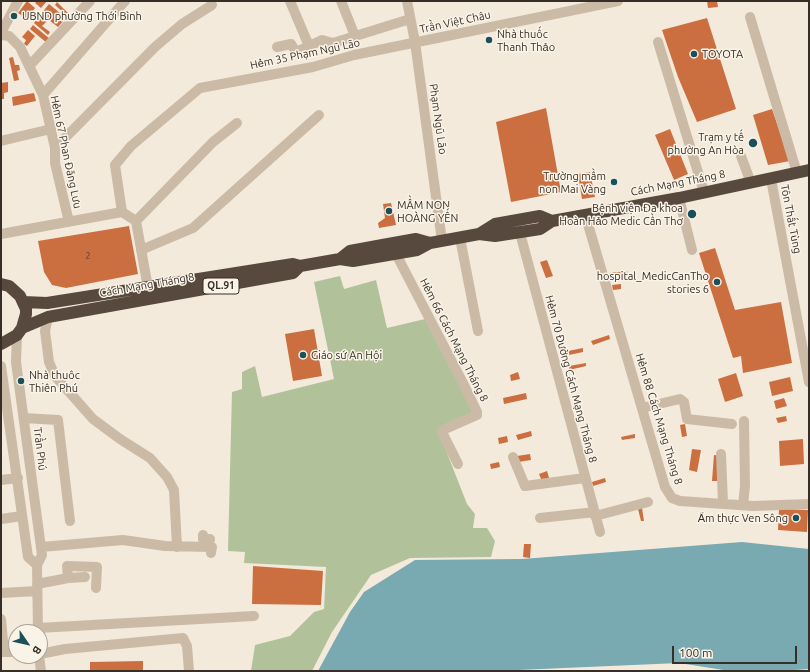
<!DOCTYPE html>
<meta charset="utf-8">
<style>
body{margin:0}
#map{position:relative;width:810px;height:672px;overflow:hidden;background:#f3eadb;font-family:Ubuntu,sans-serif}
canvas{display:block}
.frame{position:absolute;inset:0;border:2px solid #372e27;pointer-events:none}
.north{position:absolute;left:8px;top:624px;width:40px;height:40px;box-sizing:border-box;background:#faf3e7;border:1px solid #aca49a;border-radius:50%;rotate:124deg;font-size:11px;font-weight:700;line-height:16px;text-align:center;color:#372e27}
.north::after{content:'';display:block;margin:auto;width:14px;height:18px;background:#1b505a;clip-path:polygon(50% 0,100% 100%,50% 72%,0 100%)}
.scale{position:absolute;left:672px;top:646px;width:125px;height:18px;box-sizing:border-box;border:2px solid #372e27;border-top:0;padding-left:5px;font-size:12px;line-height:14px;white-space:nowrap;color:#372e27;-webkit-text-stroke:3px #faf3e7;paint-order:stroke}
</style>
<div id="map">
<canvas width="810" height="672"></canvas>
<div class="frame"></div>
<div class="north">B</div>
<div class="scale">100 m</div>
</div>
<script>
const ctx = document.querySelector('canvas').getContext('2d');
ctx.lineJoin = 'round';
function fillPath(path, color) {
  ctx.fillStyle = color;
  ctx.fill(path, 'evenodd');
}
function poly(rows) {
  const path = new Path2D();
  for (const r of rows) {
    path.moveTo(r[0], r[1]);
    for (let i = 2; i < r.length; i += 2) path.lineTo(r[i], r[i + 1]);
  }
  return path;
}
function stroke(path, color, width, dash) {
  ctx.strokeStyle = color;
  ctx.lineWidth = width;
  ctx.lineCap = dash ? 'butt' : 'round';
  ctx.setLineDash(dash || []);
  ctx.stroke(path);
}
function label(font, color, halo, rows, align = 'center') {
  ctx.font = font + ' Ubuntu,sans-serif';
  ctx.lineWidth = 3;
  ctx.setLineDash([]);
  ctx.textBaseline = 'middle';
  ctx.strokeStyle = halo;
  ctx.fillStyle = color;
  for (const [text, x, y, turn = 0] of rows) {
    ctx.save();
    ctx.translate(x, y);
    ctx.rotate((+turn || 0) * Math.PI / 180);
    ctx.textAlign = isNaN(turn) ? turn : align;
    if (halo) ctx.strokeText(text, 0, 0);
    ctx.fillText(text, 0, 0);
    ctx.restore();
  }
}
fillPath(poly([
 [340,276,344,289,376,280,387,328,425,319,473,412,438,430,467,504,475,514,473,528,487,528,495,541,491,557,410,558,371,575,332,632,312,671,251,671,255,645,290,636,314,612,324,609,326,567,244,563,245,552,228,551,232,392,242,389,242,372,255,366,262,397,334,379,314,282]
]), '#b1c29a');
fillPath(poly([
 [742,542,809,549,809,669,781,671,730,671,679,663,495,671,318,671,350,612,364,592,415,560,522,559]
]), '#79a9b1');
fillPath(poly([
 [27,1,35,8,27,19,18,13],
 [37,1,47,1,41,8,35,3],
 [707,1,717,1,718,7,708,8],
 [57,2,68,13,66,15,55,5],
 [49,4,66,18,58,27,41,14],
 [40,15,47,21,42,26,50,32,48,35,34,23],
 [707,18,736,109,697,122,678,77,662,30],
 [33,25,50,39,47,43,30,29],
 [28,30,35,36,27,46,24,44,26,40,22,37],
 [13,57,15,65,19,65,20,70,17,71,19,80,14,81,9,58],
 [8,82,8,92,4,93,4,99,1,99,1,83],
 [34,93,36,101,13,106,12,97],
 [546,108,561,192,511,202,496,122],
 [772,109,790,161,768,165,753,115],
 [670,129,688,174,674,180,655,135],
 [590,172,595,197,582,199,578,174],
 [391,203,396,225,379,228,378,223,385,218,383,204],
 [129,226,138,274,66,288,52,285,44,272,38,241],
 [715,248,735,310,781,302,792,363,743,373,741,356,733,358,699,253],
 [547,260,553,276,546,278,540,262],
 [627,271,628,274,610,277,609,273],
 [621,284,621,289,613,290,612,285],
 [314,329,322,376,293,381,285,334],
 [609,335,610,339,593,345,591,341],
 [583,348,583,352,564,356,563,352],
 [586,363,586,366,569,370,569,366],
 [518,372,520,379,511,381,510,375],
 [736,373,743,396,725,402,718,379],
 [790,377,793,391,772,396,769,382],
 [526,393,527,399,504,404,503,398],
 [784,398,787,406,776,409,774,401],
 [786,416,787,421,778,423,776,418],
 [685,424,687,436,682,437,680,425],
 [531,431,532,436,518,440,516,435],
 [635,434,635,438,622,440,621,437],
 [507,436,508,442,499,444,498,438],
 [803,439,804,464,780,466,779,441],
 [692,449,701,450,697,472,689,470],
 [530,454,531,460,518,462,517,456],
 [714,455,721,456,719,481,712,481],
 [499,462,500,467,491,469,490,464],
 [547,471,550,481,543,484,539,474],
 [605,478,606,482,593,486,592,482],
 [642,508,644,521,641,521,638,509],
 [779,509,808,510,807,532,778,530],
 [524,544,531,544,530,558,523,557],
 [253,566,323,571,321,605,252,604],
 [143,661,143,671,90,671,90,662]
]), '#cb6f41');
stroke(poly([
 [290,1,309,46],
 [341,1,355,36],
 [407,1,415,42,442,241],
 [750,17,797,173],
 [1,33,18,1],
 [1,35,9,36,20,47,43,95,55,148,55,163,69,222],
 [658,42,704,192],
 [277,47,291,44,296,52,322,40,333,43,410,19],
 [30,65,90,1],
 [43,95,125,1],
 [1,141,51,129],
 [55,148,155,47,182,24,212,5],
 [741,156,751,183],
 [771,179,809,382],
 [679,198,692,250],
 [585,214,665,487,672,498,680,501,753,506,809,504],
 [136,221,213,142,237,123],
 [520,233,600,532],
 [1,234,122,212],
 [460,238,478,331],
 [141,250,193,228,319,115],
 [396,254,463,383,477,412,477,415,443,430,442,432,458,464],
 [148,288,136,221,122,212,115,165,131,146,200,88,313,67,354,55,618,1],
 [48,317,45,331,49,362,55,376,93,419,120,439,150,458,167,477,174,490,177,547],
 [17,335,16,362,42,555,37,565,38,632],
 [1,366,28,557,37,565],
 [642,408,680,399,684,402,687,419,732,424],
 [24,418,58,420,70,521],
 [721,454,723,503],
 [513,457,525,486,585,478],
 [1,480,18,478],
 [743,505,745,486,744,421],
 [595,516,648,502],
 [540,518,595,512],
 [1,519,22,516],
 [203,535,203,539,210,539,208,547],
 [41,547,123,540,165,546,212,547,211,553],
 [68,578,85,577],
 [37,584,68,578,67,566,97,567,96,588],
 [1,593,37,591],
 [1,619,4,652],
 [38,628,254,616],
 [1,652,16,652],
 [40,654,65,649,183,638,187,646,189,671],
 [39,656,41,671]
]), '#cbbba6', 10);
stroke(poly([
 [479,234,495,236,540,229,552,221,679,198,809,170],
 [340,259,350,251,388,244,416,239,430,243],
 [1,284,9,286,20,296,26,309,26,314,22,328,17,335,1,344],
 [24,302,47,303,293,264,300,266,340,259,353,261,417,250,430,243,479,234,495,224,540,216,552,221],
 [22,328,48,317,293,273,300,266]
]), '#58493e', 12);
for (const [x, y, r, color] of [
 [14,16,4,"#1b505a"],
 [489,40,4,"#1b505a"],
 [694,54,4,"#1b505a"],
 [753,143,5,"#1b505a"],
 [614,182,4,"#1b505a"],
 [389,211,4,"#1b505a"],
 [692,214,5,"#1b505a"],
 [717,282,4,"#1b505a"],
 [303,355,4,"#1b505a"],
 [21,381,4,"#1b505a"],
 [796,518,4,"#1b505a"]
]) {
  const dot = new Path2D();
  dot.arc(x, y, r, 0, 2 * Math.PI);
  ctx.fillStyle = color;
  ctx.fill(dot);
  stroke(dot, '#faf3e7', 1.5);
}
label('9px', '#5c3e2e', null, [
 ["2",88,256]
]);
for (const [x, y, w] of [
 [221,286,36]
]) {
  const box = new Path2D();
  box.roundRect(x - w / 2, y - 8, w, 16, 3);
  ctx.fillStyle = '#faf3e7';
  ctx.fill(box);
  stroke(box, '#372e27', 1);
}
label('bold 10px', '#372e27', null, [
 ["QL.91",221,286]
]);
label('11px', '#372e27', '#faf3e7', [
 ["UBND phường Thới Bình",22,16],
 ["Nhà thuốc",497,34],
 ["Thanh Thảo",497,47],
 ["TOYOTA",702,54],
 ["Trạm y tế",744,137,"right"],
 ["phường An Hòa",744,150,"right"],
 ["Trường mầm",606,176,"right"],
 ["non Mai Vàng",606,189,"right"],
 ["MẦM NON",397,205],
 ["HOÀNG YẾN",397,218],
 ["Bệnh viện Đa khoa",683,208,"right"],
 ["Hoàn Hảo Medic Cần Thơ",683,221,"right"],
 ["hospital_MedicCanTho",709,276,"right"],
 ["stories 6",709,289,"right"],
 ["Giáo sứ An Hội",311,355],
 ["Nhà thuôc",29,375],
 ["Thiên Phú",29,388],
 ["Ẩm thực Ven Sông",788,518,"right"]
], 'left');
label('11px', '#372e27', '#faf3e7', [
 ["Trần Việt Châu",455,22,-12],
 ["Hẻm 35 Phạm Ngũ Lão",305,54,-12],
 ["Phạm Ngũ Lão",438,119,82],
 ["Hẻm 67 Phan Đăng Lưu",66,152,78],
 ["Cách Mạng Tháng 8",678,183,-11],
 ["Tôn Thất Tùng",791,219,79],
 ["Cách Mạng Tháng 8",147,285,-10],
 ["Hẻm 66 Cách Mạng Tháng 8",454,340,63],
 ["Hẻm 70 Đường Cách Mạng Tháng 8",571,379,75],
 ["Hẻm 88 Cách Mạng Tháng 8",659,419,73],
 ["Trần Phú",40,449,83]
]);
</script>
